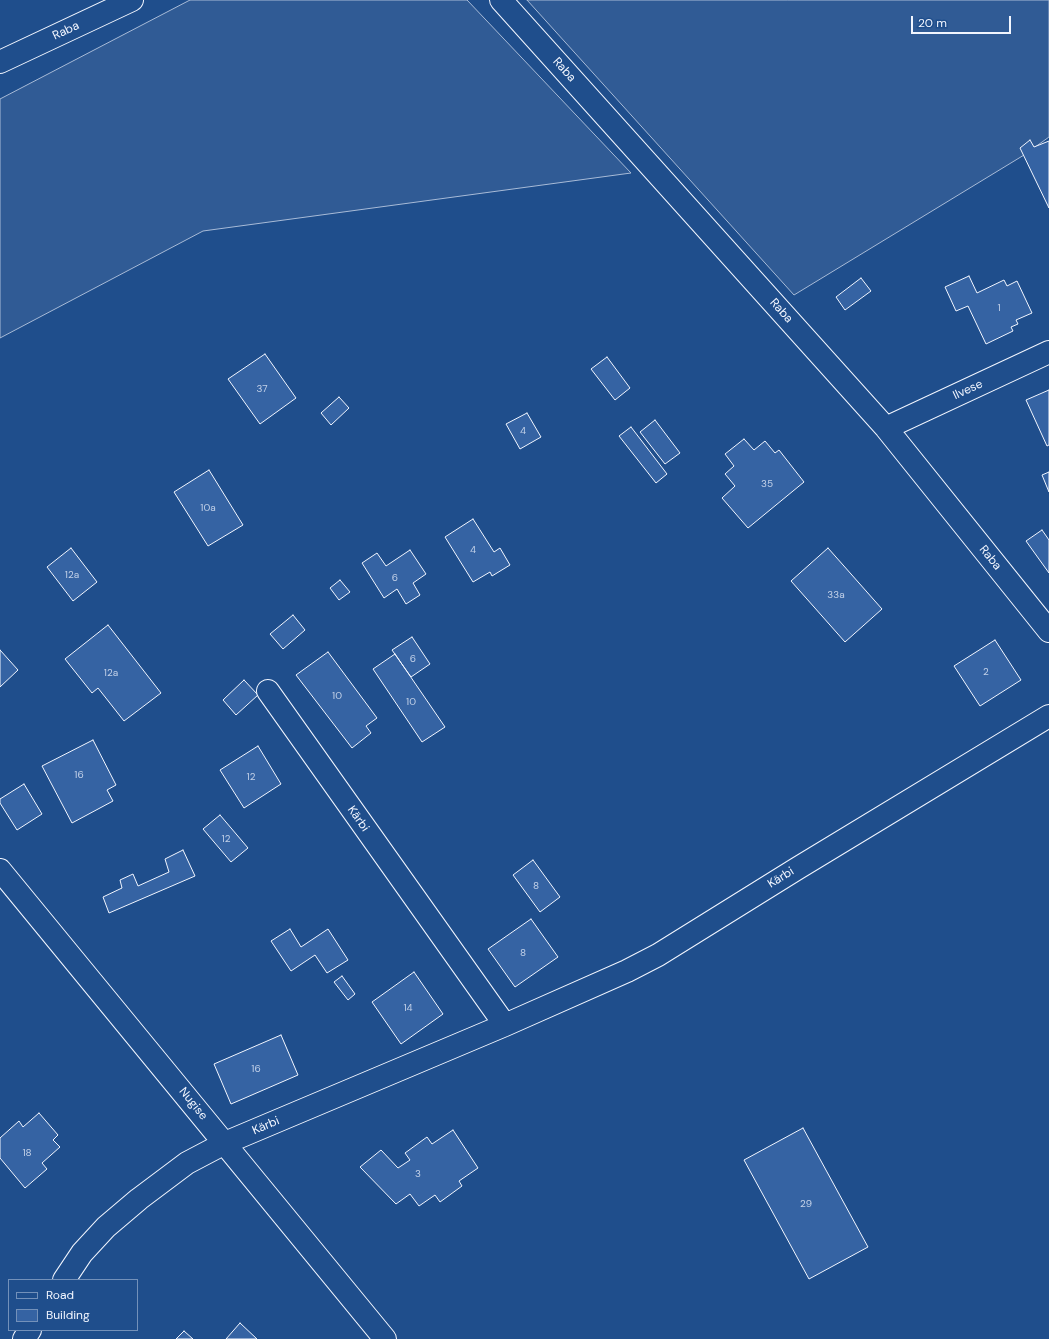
<!DOCTYPE html>
<meta charset="utf-8">
<style>
body{margin:0}
#map{position:relative;width:1049px;height:1339px;overflow:hidden;background:#1f4e8c;font-family:"DM Sans",sans-serif}
canvas{display:block}
.legend{position:absolute;left:8px;top:1279px;width:130px;height:52px;box-sizing:border-box;background:#1f4e8c;border:1px solid #7391ba;margin:0;padding:5px 7px;list-style:none;font-size:12px;color:#f2f6ff}
.legend li{display:flex;align-items:center;gap:8px;height:20px}
.legend b{width:20px;border:1px solid #7391ba}
.scale{position:absolute;left:911px;top:16px;width:100px;height:18px;box-sizing:border-box;border:2px solid #f2f6ff;border-top:0;padding-left:5px;font-size:12px;line-height:14px;white-space:nowrap;color:#f2f6ff;-webkit-text-stroke:3px #1f4e8c;paint-order:stroke}
</style>
<div id="map">
<canvas width="1049" height="1339"></canvas>
<ul class="legend">
<li><b style="height:5px;background:#1f4e8c"></b>Road</li>
<li><b style="height:11px;background:#3563a3"></b>Building</li>
</ul>
<div class="scale">20 m</div>
</div>
<script>
const ctx = document.querySelector('canvas').getContext('2d');
ctx.lineJoin = 'round';
function fillPath(path, color) {
  ctx.fillStyle = color;
  ctx.fill(path, 'evenodd');
}
function poly(rows) {
  const path = new Path2D();
  for (const r of rows) {
    path.moveTo(r[0], r[1]);
    for (let i = 2; i < r.length; i += 2) path.lineTo(r[i], r[i + 1]);
  }
  return path;
}
function stroke(path, color, width, dash) {
  ctx.strokeStyle = color;
  ctx.lineWidth = width;
  ctx.lineCap = dash ? 'butt' : 'round';
  ctx.setLineDash(dash || []);
  ctx.stroke(path);
}
function label(font, color, halo, rows, align = 'center') {
  ctx.font = font + ' "DM Sans",sans-serif';
  ctx.lineWidth = 3;
  ctx.setLineDash([]);
  ctx.textBaseline = 'middle';
  ctx.strokeStyle = halo;
  ctx.fillStyle = color;
  for (const [text, x, y, turn = 0] of rows) {
    ctx.save();
    ctx.translate(x, y);
    ctx.rotate((+turn || 0) * Math.PI / 180);
    ctx.textAlign = isNaN(turn) ? turn : align;
    if (halo) ctx.strokeText(text, 0, 0);
    ctx.fillText(text, 0, 0);
    ctx.restore();
  }
}
const built = poly([
 [190,0,467,0,631,173,203,231,0,338,0,99,190,0],
 [527,0,1049,0,1049,137,1024,155,794,295,527,0]
]);
fillPath(built, '#305b95');
stroke(built, '#a8bbd7', 1);
const building = poly([
 [1030,140,1034,147,1049,141,1049,208,1020,148,1030,140],
 [969,276,977,293,1004,280,1007,286,1017,281,1032,313,1016,320,1018,324,1011,327,1013,331,986,344,968,306,956,311,945,287,969,276],
 [861,278,871,291,845,310,836,297,861,278],
 [265,354,296,398,260,424,228,379,265,354],
 [607,357,630,388,615,400,591,369,607,357],
 [1049,390,1049,445,1047,446,1026,400,1049,390],
 [339,397,349,408,331,425,321,413,339,397],
 [527,413,541,437,520,449,506,424,527,413],
 [655,420,680,453,665,464,640,432,655,420],
 [631,427,667,474,656,483,619,436,631,427],
 [744,439,754,450,765,441,775,453,779,450,804,482,748,528,722,498,735,486,725,474,734,466,725,454,744,439],
 [209,470,243,525,208,546,174,492,209,470],
 [1049,472,1049,492,1042,475,1049,472],
 [473,519,494,552,500,548,510,565,492,576,490,572,473,582,445,537,473,519],
 [1042,530,1049,540,1049,573,1026,541,1042,530],
 [71,548,97,582,73,601,47,567,71,548],
 [828,548,882,609,845,642,791,581,828,548],
 [410,550,426,574,413,583,420,595,406,604,397,589,384,598,362,563,377,553,386,566,410,550],
 [340,580,350,592,339,600,330,588,340,580],
 [293,615,305,630,283,649,270,634,293,615],
 [108,625,161,693,124,721,98,688,92,693,65,659,108,625],
 [412,637,430,664,411,677,392,650,412,637],
 [995,640,1021,680,980,706,954,666,995,640],
 [0,650,18,670,0,687,0,650],
 [328,652,377,718,366,726,371,733,352,748,296,675,328,652],
 [395,654,445,727,422,742,373,669,395,654],
 [244,680,258,695,236,715,223,700,244,680],
 [93,740,116,785,107,790,113,801,72,823,42,766,93,740],
 [258,746,281,784,244,808,220,770,258,746],
 [24,784,42,814,17,830,0,803,0,799,24,784],
 [220,815,248,848,231,862,203,829,220,815],
 [183,850,195,876,109,913,103,897,122,888,120,880,133,874,138,886,169,872,165,859,183,850],
 [533,860,560,897,540,912,513,875,533,860],
 [531,919,558,957,515,987,488,949,531,919],
 [290,929,301,947,328,929,348,960,327,973,315,955,291,971,271,941,290,929],
 [414,972,443,1014,401,1044,372,1002,414,972],
 [342,976,355,994,348,1000,334,982,342,976],
 [281,1035,298,1075,231,1104,214,1064,281,1035],
 [39,1113,58,1135,53,1140,60,1147,42,1163,47,1169,25,1188,0,1158,0,1138,19,1121,23,1127,39,1113],
 [803,1128,868,1247,809,1279,744,1160,803,1128],
 [453,1130,478,1168,459,1181,462,1186,440,1202,435,1195,419,1206,410,1194,396,1204,360,1167,381,1150,398,1168,410,1160,405,1153,427,1137,432,1144,453,1130],
 [240,1323,257,1339,226,1339,240,1323],
 [184,1331,193,1339,176,1339,184,1331]
]);
fillPath(building, '#3563a3');
stroke(building, '#f2f6ff', 1);
const street = poly([
 [501,0,886,428,1049,631],
 [0,62,132,0],
 [886,428,1049,352],
 [268,691,505,1025],
 [0,870,385,1339],
 [64,1280,82,1253,106,1227,139,1199,187,1163,225,1143,505,1025,627,971,658,955,798,868,1049,716],
 [24,1339,30,1330]
]);
stroke(street, '#f2f6ff', 24);
stroke(street, '#1f4e8c', 22);
label('10px', '#c3d1e8', null, [
 ["1",999,308],
 ["37",262,389],
 ["4",523,431],
 ["35",767,484],
 ["10a",208,508],
 ["4",473,550],
 ["12a",72,575],
 ["6",395,578],
 ["33a",836,595],
 ["6",413,659],
 ["2",986,672],
 ["12a",111,673],
 ["10",337,696],
 ["10",411,702],
 ["16",79,775],
 ["12",251,777],
 ["12",226,839],
 ["8",536,886],
 ["8",523,953],
 ["14",408,1008],
 ["16",256,1069],
 ["18",27,1153],
 ["3",418,1174],
 ["29",806,1204]
]);
label('12px', '#f2f6ff', '#1f4e8c', [
 ["Raba",66,31,-25],
 ["Raba",564,70,48],
 ["Raba",781,311,48],
 ["Ilvese",968,390,-25],
 ["Raba",990,558,51],
 ["Kärbi",358,819,55],
 ["Kärbi",781,878,-32],
 ["Nugise",193,1104,51],
 ["Kärbi",266,1126,-23]
]);
</script>
